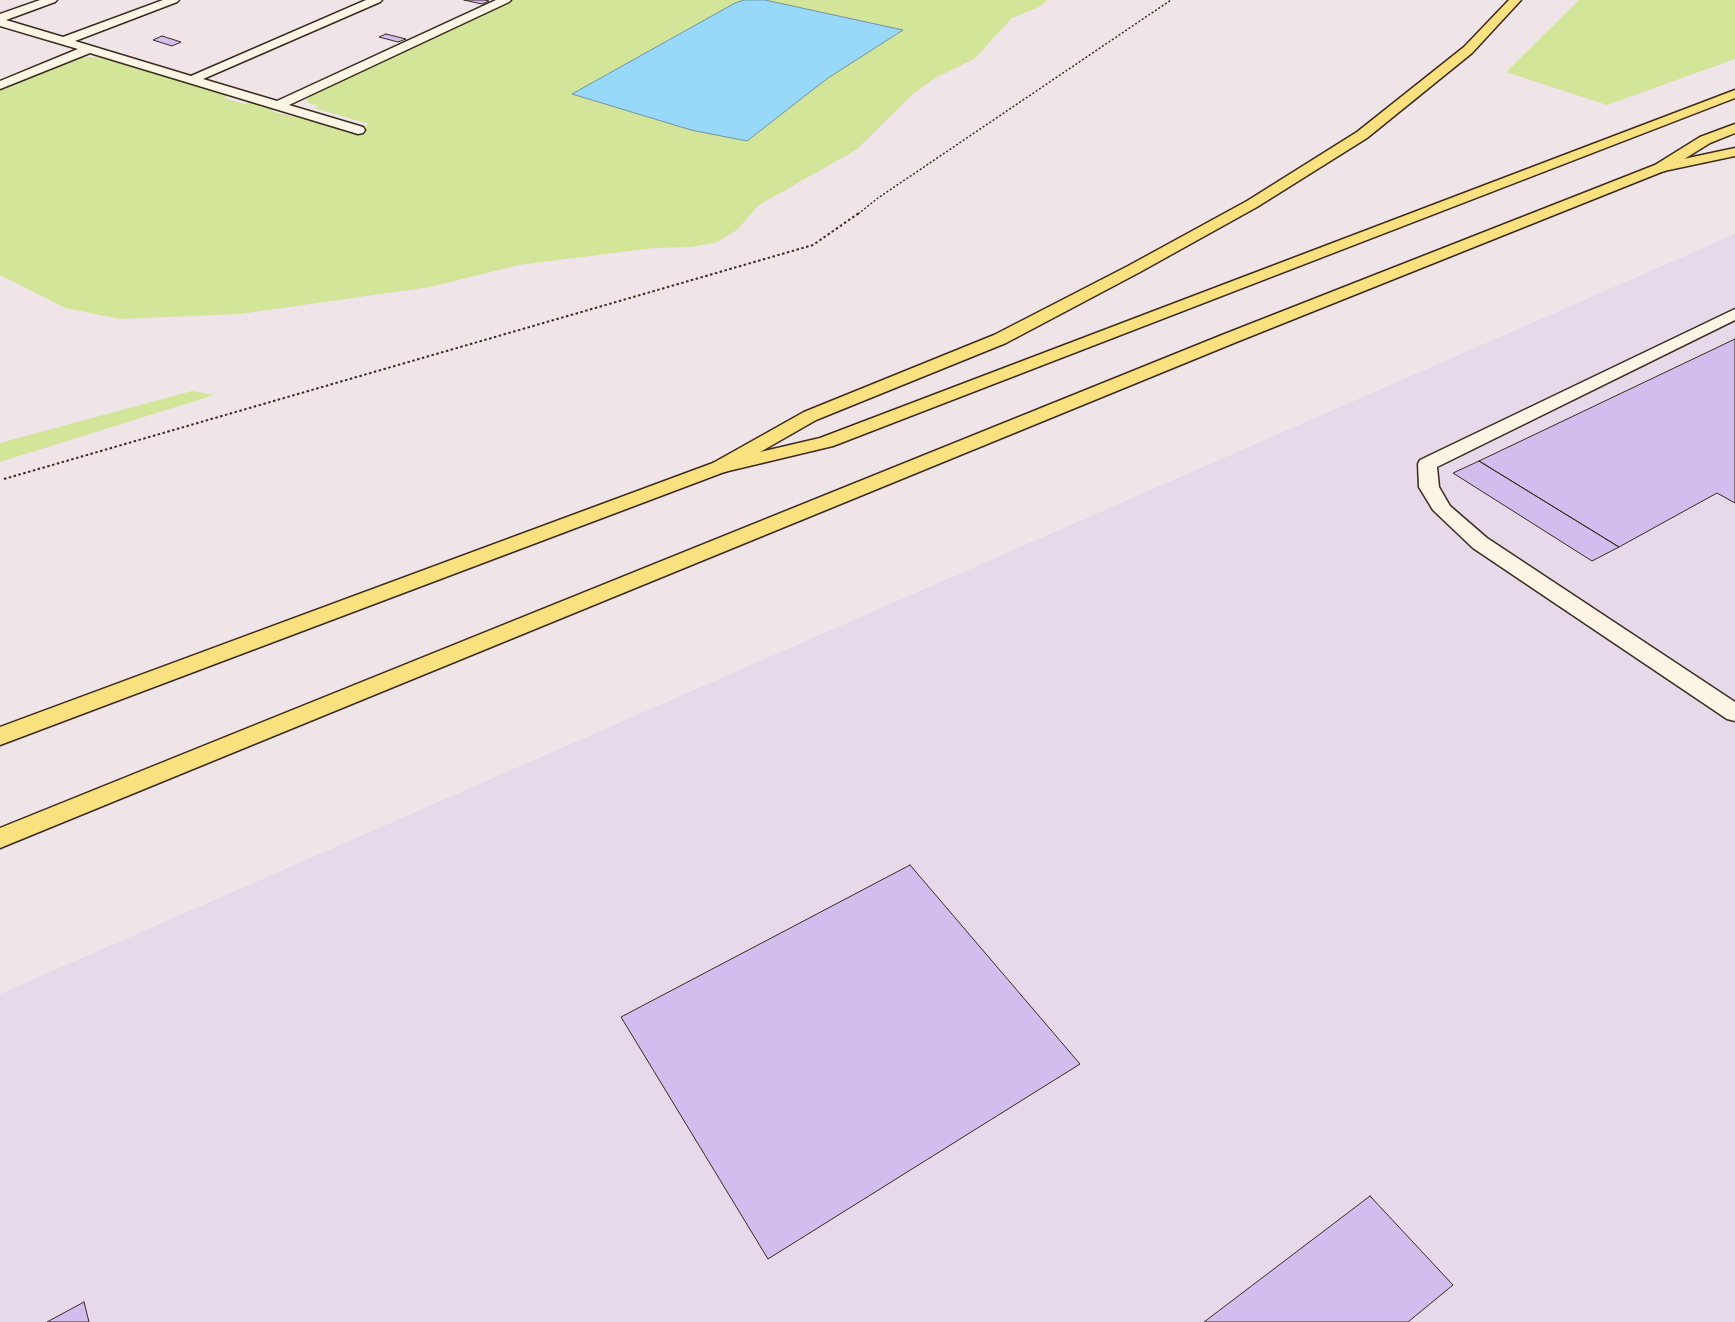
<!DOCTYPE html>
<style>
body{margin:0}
canvas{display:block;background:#efe4e8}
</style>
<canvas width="1735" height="1322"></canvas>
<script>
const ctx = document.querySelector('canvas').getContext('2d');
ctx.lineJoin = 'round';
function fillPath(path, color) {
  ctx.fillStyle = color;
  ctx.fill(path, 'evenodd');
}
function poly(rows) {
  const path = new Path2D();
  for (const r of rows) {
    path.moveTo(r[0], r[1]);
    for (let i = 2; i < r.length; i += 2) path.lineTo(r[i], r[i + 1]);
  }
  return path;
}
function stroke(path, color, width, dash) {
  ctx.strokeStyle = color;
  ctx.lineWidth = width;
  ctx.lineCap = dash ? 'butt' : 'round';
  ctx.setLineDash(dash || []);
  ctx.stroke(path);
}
fillPath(poly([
 [1735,234,1735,1322,0,1322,0,994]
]), '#e6d9ea');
fillPath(poly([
 [508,0,1048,0,1039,7,1012,18,974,59,937,77,914,93,856,150,759,205,737,230,715,243,690,247,654,248,519,265,430,287,240,314,120,319,65,308,0,275,0,87,74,58,89,57,102,58,228,95,224,98,245,104,250,101,275,109,271,111,293,117,297,116,354,132,369,124,314,108,319,106,308,103,307,100,311,93],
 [1579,0,1735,0,1735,59,1607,105,1506,72],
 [192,391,214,395,0,462,0,443]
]), '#d3e599');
const water = poly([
 [744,0,765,0,903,30,828,78,747,141,691,130,572,94,735,3,744,0]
]);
fillPath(water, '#98d9fa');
stroke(water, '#7393a2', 1);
const building = poly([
 [464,0,485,0,489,1,482,4,464,0],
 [386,34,406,39,398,42,379,37,386,34],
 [162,36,181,42,172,46,153,40,162,36],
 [1735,339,1735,503,1717,493,1619,547,1479,461,1735,339],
 [1479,461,1619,547,1592,561,1453,473,1479,461],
 [910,865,1080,1064,768,1259,621,1017,910,865],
 [1370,1196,1453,1285,1408,1322,1204,1322,1370,1196],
 [84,1302,89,1322,47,1322,84,1302]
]);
fillPath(building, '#d1beef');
stroke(building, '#3b2a1e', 1);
const service = poly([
 [40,0,57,0,55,2,6,20,63,37,163,0,179,0,177,2,75,41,191,76,366,0,382,0,380,2,203,79,277,101,496,0,511,0,509,2,289,105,363,127,365,130,363,133,358,134,90,53,0,89,0,81,78,49,0,26,0,14,40,0],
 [1735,309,1735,320,1437,467,1439,487,1450,506,1487,538,1735,702,1735,721,1727,719,1473,548,1433,510,1419,487,1418,464,1420,460,1735,309]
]);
const trunk = poly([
 [1735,90,1735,98,833,446,720,473,713,471,711,467,713,463,820,438,1735,90],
 [1735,124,1735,133,1710,143,1665,171,1660,172,1655,171,1653,168,1655,165,1700,137,1735,124]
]);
const motorway = poly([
 [1509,0,1521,0,1472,53,1367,138,1257,207,1140,272,1006,343,816,420,727,471,0,745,0,727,713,463,804,412,994,335,1128,266,1247,201,1357,132,1464,47,1509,0],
 [1735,148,1735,156,1664,171,1234,343,0,848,0,828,1222,335,1655,165,1735,148]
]);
stroke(service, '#3b2a1e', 3);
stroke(trunk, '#3b2a1e', 3);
stroke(motorway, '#3b2a1e', 3);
stroke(poly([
 [858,214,878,198,1171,0]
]), '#3b2a1e', 1.5, [2, 2]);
stroke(poly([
 [4,479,813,245,859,213]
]), '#3b2a1e', 2, [2.5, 2.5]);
fillPath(service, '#fcf5e5');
fillPath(trunk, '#fae180');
fillPath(motorway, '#fae180');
</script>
